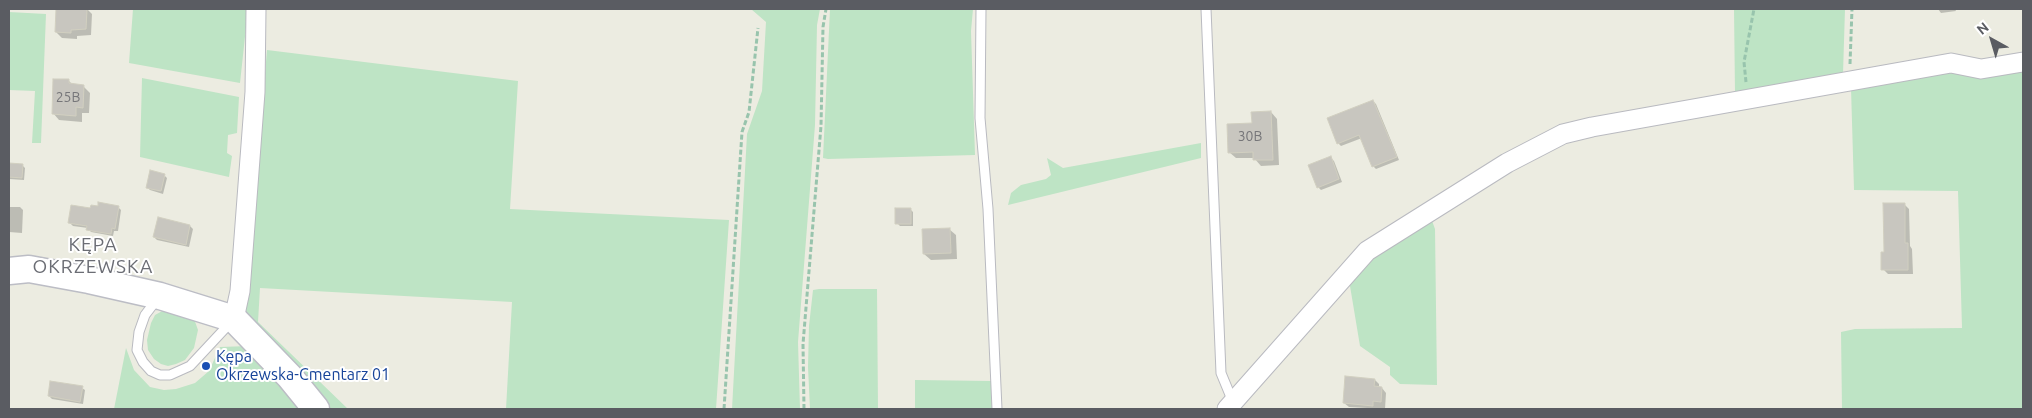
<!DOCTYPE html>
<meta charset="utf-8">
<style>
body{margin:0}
#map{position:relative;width:2032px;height:418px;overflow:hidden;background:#ecece1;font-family:Ubuntu,sans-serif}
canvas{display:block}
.frame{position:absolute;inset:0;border:10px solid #5a5c62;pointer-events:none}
.north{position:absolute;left:1967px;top:15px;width:50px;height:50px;-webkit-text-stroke:4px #fff;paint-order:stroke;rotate:321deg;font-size:14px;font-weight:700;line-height:20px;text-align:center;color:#5a5c62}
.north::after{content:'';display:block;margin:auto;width:18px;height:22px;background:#5a5c62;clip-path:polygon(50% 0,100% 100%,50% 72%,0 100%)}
</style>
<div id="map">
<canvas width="2032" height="418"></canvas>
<div class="frame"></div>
<div class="north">N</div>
</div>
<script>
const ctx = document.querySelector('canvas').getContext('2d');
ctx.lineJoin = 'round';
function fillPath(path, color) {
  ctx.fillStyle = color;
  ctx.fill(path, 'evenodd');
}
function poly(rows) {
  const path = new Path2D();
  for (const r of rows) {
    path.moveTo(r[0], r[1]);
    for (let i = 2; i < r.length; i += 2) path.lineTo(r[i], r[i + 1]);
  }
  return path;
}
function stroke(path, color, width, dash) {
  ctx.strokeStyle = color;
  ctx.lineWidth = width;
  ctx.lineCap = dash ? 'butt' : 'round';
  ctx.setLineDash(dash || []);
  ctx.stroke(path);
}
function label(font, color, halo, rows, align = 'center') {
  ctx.font = font + ' Ubuntu,sans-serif';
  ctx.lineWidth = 4;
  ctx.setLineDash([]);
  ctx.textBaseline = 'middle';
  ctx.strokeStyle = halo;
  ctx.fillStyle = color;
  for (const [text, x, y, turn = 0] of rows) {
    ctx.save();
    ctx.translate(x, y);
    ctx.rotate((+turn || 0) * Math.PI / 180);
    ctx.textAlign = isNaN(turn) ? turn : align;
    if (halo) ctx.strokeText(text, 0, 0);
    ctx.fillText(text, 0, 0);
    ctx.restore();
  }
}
fillPath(poly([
 [133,9,248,9,240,83,129,63],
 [751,9,820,9,817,25,815,125,798,342,800,409,732,409,747,134,762,91,766,22],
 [830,9,973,9,971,31,975,155,828,159,823,158],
 [1734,9,1845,9,1843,74,1735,93],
 [9,12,46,14,41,143,32,143,35,91,9,90],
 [267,50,518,81,510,209,729,220,716,409,506,409,512,302,260,288,258,322,348,409,330,409,252,326,245,310],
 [2023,69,2023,409,1842,409,1841,332,1855,329,1962,328,1958,191,1854,190,1851,88,1948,72],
 [142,78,239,97,237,133,228,135,227,153,232,156,229,177,140,157],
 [1201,143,1201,158,1008,205,1011,193,1021,185,1046,179,1051,175,1047,158,1063,168],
 [1431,218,1435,229,1437,385,1400,384,1390,375,1390,367,1360,346,1349,280,1365,264],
 [819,289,877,289,878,409,810,409,808,367,809,326,813,290],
 [166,309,192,313,198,330,194,348,185,360,176,364,168,366,161,364,154,359,148,350,147,340,151,323,155,315],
 [249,346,300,409,114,409,126,348,134,370,150,387,164,390,176,389,195,383,209,371,220,347],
 [915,380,991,381,992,409,915,409]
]), '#bee4c5');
fillPath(poly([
 [57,9,87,9,92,14,91,35,77,36,77,39,62,38,56,32],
 [1938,9,1955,9,1956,11,1941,13],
 [69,81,73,85,83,86,90,93,89,113,82,113,82,122,59,120,53,113],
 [1373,101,1376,104,1399,160,1376,169,1373,166,1362,138,1341,146,1338,143],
 [1271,112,1277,119,1279,165,1261,166,1254,158,1236,158,1229,152,1253,125],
 [1331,158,1334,161,1342,182,1321,190,1318,187],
 [9,165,22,165,25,168,24,180,9,179],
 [164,175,167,178,163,194,150,190,147,187],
 [1904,204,1909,209,1910,246,1912,249,1913,274,1888,274,1883,269,1885,253],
 [9,207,20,207,23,210,22,233,9,232],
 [118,207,121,210,118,231,114,231,113,236,91,232,88,228,73,226,70,223,91,209],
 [910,209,913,212,913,226,900,226,897,223],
 [190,226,193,229,189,247,157,240,154,237],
 [949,229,956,235,957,259,931,260,924,254],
 [1375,380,1379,384,1379,388,1382,388,1386,393,1385,409,1349,407,1344,403],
 [82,388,85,390,83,404,52,399,49,396]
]), '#0003');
const building = poly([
 [56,9,87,9,86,29,71,30,71,33,55,32,56,9],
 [53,79,69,79,69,83,84,85,83,108,76,107,76,116,52,114,53,79],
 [1373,100,1397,157,1372,167,1359,135,1337,144,1327,118,1373,100],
 [1271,111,1273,160,1253,160,1253,152,1228,153,1227,124,1252,123,1251,112,1271,111],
 [1331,156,1339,179,1317,188,1308,165,1331,156],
 [9,163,23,164,22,178,9,177,9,163],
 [150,170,165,174,161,191,146,188,150,170],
 [98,202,119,206,115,229,112,228,111,234,86,230,87,226,68,223,71,205,90,208,91,205,98,206,98,202],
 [1883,203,1905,203,1905,243,1908,243,1908,270,1881,270,1881,252,1884,252,1883,203],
 [895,208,911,208,911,224,895,224,895,208],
 [158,217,190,225,186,245,153,237,158,217],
 [950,228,951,253,923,254,922,229,950,228],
 [1345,376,1375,379,1374,386,1382,387,1381,402,1373,401,1373,406,1343,403,1345,376],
 [50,381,83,386,80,402,48,396,50,381]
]);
fillPath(building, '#c8c6bf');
stroke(building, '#d1cfc0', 1);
const lane = poly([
 [981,9,980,118,988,209,997,409],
 [1206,9,1221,373,1233,402],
 [158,298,145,315,139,332,137,350,143,362,151,371,160,375,170,375,190,366,232,321]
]);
const street = poly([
 [234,319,240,291,255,92,256,9],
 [1227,409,1367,251,1507,163,1563,134,1592,127,1951,63,1981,69,2023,62]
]);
const secondary = poly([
 [9,271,29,269,89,280,160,296,234,319,290,377,316,409]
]);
stroke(lane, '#b9bac0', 11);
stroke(street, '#b9bac0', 21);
stroke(secondary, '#bcbdc5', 29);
stroke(poly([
 [1850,64,1852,9],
 [1746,82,1744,62,1754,9],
 [724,409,742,132,749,112,758,28],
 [804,409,803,344,821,126,823,27,826,9]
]), '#98c4ad', 3, [5, 2.5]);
stroke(lane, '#fff', 9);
stroke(street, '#fff', 19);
stroke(secondary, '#fff', 26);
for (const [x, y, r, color] of [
 [206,366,5,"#1a4fb4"]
]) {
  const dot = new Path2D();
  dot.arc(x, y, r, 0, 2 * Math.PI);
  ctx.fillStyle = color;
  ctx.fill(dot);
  stroke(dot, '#fff', 2);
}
label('14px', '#767679', null, [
 ["25B",68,97],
 ["30B",1250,136]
]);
label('16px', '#164399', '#fff', [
 ["Kępa",216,357],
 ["Okrzewska-Cmentarz 01",216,375]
], 'left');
ctx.letterSpacing = '1px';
label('19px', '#6b6d74', '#fff', [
 ["KĘPA",93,245],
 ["OKRZEWSKA",93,267]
]);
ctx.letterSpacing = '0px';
</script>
